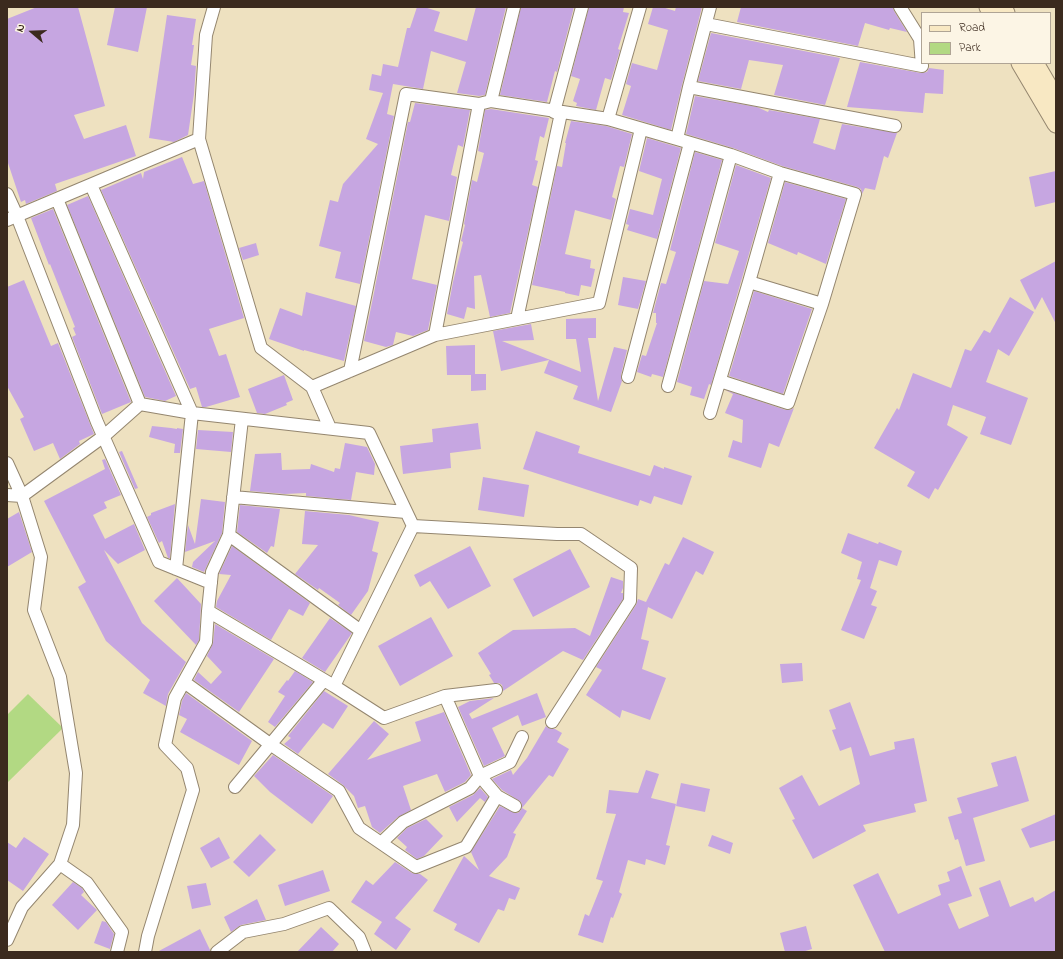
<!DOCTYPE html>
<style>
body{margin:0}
#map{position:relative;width:1063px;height:959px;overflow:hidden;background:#eee1c0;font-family:"Indie Flower",sans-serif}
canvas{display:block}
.frame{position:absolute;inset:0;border:8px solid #3b2a1e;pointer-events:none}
.legend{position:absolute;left:921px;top:12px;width:130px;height:52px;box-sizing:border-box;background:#fcf5e5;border:1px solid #afa495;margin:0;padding:5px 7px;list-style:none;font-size:12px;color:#3b2a1e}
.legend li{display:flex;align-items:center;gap:8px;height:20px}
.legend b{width:20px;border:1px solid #afa495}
.north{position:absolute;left:12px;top:12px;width:40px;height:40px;-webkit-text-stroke:3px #fcf5e5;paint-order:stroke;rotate:289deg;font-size:11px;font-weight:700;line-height:16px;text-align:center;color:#3b2a1e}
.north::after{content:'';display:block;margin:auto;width:14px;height:18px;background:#3b2a1e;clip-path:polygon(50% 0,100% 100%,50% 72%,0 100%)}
</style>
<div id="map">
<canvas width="1063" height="959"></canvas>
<div class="frame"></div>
<ul class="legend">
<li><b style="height:5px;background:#f8e8c3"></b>Road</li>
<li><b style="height:11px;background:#b2d983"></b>Park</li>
</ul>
<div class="north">N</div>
</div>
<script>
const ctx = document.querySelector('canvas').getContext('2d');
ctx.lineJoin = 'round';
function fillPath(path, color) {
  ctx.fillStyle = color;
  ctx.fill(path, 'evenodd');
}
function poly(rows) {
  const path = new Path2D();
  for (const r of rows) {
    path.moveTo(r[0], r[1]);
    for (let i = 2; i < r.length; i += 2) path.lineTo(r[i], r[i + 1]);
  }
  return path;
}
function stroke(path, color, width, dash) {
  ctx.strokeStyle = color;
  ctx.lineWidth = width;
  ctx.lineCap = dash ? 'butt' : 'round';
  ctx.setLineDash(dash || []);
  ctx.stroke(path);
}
fillPath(poly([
 [28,694,63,728,7,783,7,715]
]), '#b2d983');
fillPath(poly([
 [37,7,78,7,105,106,74,115,84,139,126,125,136,156,55,184,57,191,26,204,25,200,21,202,7,160,7,19],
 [115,7,147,7,138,52,107,45],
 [417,7,424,7,440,12,434,31,467,41,476,7,506,7,485,95,479,96,457,93,466,62,431,51,423,89,393,84,387,114,394,116,360,284,335,278,341,252,319,246,330,200,338,202,343,184,378,144,366,139,383,93,369,90,372,74,381,76,383,64,398,67,407,28,410,28],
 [521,7,574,7,557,72,555,71,547,102,500,95],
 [589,7,624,7,623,12,629,13,618,49,620,50,611,80,605,78,596,110,576,106,577,103,573,101,580,79,571,76],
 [653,7,662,7,675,11,676,7,702,7,682,85,671,130,622,115,631,86,626,84,632,63,657,70,668,30,648,24],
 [741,7,893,7,894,11,907,32,890,28,889,30,865,23,858,46,737,22],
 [167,15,196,19,192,45,194,45,191,65,196,66,194,94,188,135,174,142,149,138],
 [711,33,840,58,825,105,774,95,783,65,749,60,741,89,698,81],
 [860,62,921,73,927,72,929,68,944,70,943,94,925,93,923,113,847,107],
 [695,96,757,107,768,112,769,110,820,119,813,143,835,150,842,124,897,133,888,158,884,156,875,190,865,188,862,194,861,189,857,187,782,166,733,148,686,134],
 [415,103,470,110,463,147,458,145,451,175,457,177,449,221,425,215,412,279,437,285,428,330,413,336,396,332,393,345,386,347,364,341,375,288,375,287,408,122,410,122],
 [491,109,549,118,544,138,540,136,535,160,538,161,532,185,538,187,510,313,490,317,481,275,474,276,475,309,467,307,464,319,447,314,453,282,463,242,461,241,465,225,464,224,472,180,477,182,484,153,478,151,485,110],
 [571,121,606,126,632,134,624,167,620,166,612,197,616,199,611,220,575,210,565,254,591,260,590,268,595,269,591,287,581,285,579,296,565,293,565,292,532,285,557,166,562,167,566,143,565,143],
 [647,138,681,148,657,239,627,230,629,225,626,224,630,209,653,215,662,179,639,171],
 [695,152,722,160,663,377,652,374,651,377,637,372,642,355,646,356,657,323,656,323,656,313,653,313,661,283,666,284,676,252,670,250],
 [182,157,193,184,204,181,244,318,209,329,219,356,226,354,240,397,206,407,202,407,196,387,190,389,101,190,141,173,143,179,144,172],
 [736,165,771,178,711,385,709,384,704,399,690,395,692,387,677,382,704,281,728,284,739,251,715,243],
 [1056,171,1056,202,1035,207,1029,177],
 [785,182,846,199,826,264,798,252,797,255,768,243],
 [88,196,176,396,165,401,145,397,67,205],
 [53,209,131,402,102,414,72,337,76,335,73,328,75,327,50,264,49,265,31,218],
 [256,243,259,255,243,260,239,248],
 [1056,261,1056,324,1042,297,1035,310,1020,280],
 [623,277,646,281,638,309,618,305],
 [24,280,51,346,58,343,94,434,79,441,80,444,60,459,53,443,34,451,20,419,24,417,7,386,7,287],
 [754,291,812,309,783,394,729,376],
 [306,292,356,306,344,361,304,350,304,351,269,339,280,308,302,316],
 [1010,297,1034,312,1009,356,998,349,986,382,1028,398,1011,445,980,434,986,417,953,405,947,425,968,437,938,490,935,488,929,499,907,486,915,472,874,448,897,408,899,410,913,373,951,388,965,349,971,351,984,330,990,333],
 [596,318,596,338,588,338,598,401,614,347,627,350,621,375,621,379,622,381,611,412,573,399,578,386,544,373,549,360,501,371,493,331,531,324,534,340,502,341,581,372,576,339,566,339,566,319],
 [475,345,475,374,486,374,486,390,471,391,471,375,447,375,446,346],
 [284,375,293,400,286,403,287,405,265,414,257,413,248,389],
 [725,390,786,410,790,410,794,408,779,447,769,443,761,468,728,457,733,440,742,443,743,420,725,413,733,394],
 [478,423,481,449,450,453,451,468,403,474,400,446,433,442,432,429],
 [152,426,171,428,177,429,177,428,183,429,180,453,174,453,175,444,149,437],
 [198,430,233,432,231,452,196,449],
 [536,431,580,446,578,453,650,476,654,465,664,469,664,467,692,476,682,505,654,496,651,504,640,500,638,506,523,469],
 [345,443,367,447,375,464,374,475,356,472,351,500,306,496,306,493,285,494,250,491,255,454,281,453,282,470,310,469,311,464,334,472,335,468,340,469],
 [122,451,138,488,135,489,119,452],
 [105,459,121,495,104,502,107,508,93,515,105,539,134,524,145,550,118,564,104,550,142,623,186,662,168,694,166,706,143,693,150,680,106,641,78,587,86,582,44,501,105,469,102,460],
 [483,477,529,485,524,517,478,510],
 [201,499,225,502,222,533,204,572,192,567,193,562,215,541,185,552,188,525,195,544],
 [175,504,170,558,168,558,162,541,159,543,147,517,151,515,151,513],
 [240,505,280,509,274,547,271,546,267,553,237,532],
 [305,511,349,515,379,522,372,551,378,553,368,591,351,615,338,605,340,603,319,588,318,590,295,574,318,545,302,544],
 [19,512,32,552,7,567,7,519],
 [848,533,878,544,879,542,902,551,897,566,879,560,870,588,877,591,871,605,877,607,864,639,841,630,861,580,857,579,862,562,841,553],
 [683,537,714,552,703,575,696,571,672,619,648,607,641,639,649,641,642,669,666,678,650,720,622,710,620,718,586,695,602,670,596,667,636,605,638,599,646,602,665,563,669,565],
 [232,546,310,603,303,616,289,609,271,640,216,607,217,601,231,575,219,574],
 [470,546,491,586,448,609,430,581,420,587,414,575],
 [570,549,590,587,533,617,513,579],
 [611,577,623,581,623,588,621,593,623,593,623,599,583,660,563,651,503,691,503,689,502,685,499,683,494,683,489,675,491,674,478,653,513,630,575,628,590,636],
 [177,578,201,604,199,640,196,645,154,601],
 [431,617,453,656,400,686,378,646],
 [330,618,352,633,325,672,302,658],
 [215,624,274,659,239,712,194,680,198,672,211,684,222,672,207,656,213,643],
 [802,663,803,681,782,683,780,664],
 [295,671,313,682,275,727,268,722,285,696,278,692,287,680,288,681],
 [324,691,348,706,333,729,323,723,298,754,284,744,291,738,288,736],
 [186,693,252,741,239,765,180,732,187,719,179,715,182,701],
 [537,693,546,717,522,726,518,715,492,728,505,756,484,766,458,707,470,701,494,698,469,714,472,719],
 [850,702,870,756,895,749,894,742,914,738,927,801,914,804,916,812,863,825,866,831,813,859,792,820,795,819,779,788,802,775,819,806,860,784,851,747,840,751,832,730,836,729,829,710],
 [444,712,471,775,465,782,445,792,437,774,403,786,411,810,398,817,380,833,372,827,365,806,358,808,354,796,343,785,328,774,374,721,389,734,367,760,421,741,415,722],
 [546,726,548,728,552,729,555,729,562,733,557,742,569,749,553,777,549,775,522,808,527,811,513,833,516,834,507,857,489,876,520,888,515,900,509,898,504,911,498,909,479,943,454,930,457,924,433,911,464,856,479,870,471,852,500,806,515,813,518,813,521,810,522,805,521,802,502,790,492,779,511,770,513,775,527,758],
 [273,755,333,796,312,824,270,792,254,776],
 [1016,756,1029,801,973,818,985,861,966,866,958,839,955,840,948,817,962,813,957,798,998,786,991,763],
 [646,770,659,774,651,798,676,804,666,845,670,846,665,865,646,859,645,865,628,860,619,892,622,894,613,918,611,917,603,943,578,935,585,914,589,916,603,881,596,879,616,814,606,813,609,790,638,793],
 [681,783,710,789,705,812,676,806],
 [480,788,488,797,485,802,480,798,457,822,449,807,473,795],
 [1056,814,1056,840,1030,848,1021,829],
 [426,819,443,836,424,856,417,859,405,850,407,847,397,838,407,828],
 [260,834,276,850,249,877,233,862],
 [712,835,733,843,730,854,708,846],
 [24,837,49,854,23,891,7,880,7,842,16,848],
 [219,837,230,858,211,868,200,848],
 [395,862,412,873,416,874,420,874,428,880,395,918,411,929,396,950,374,934,382,922,351,902,366,880,373,885],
 [961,866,972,896,948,904,959,929,989,916,979,888,1000,880,1010,907,1033,897,1035,902,1056,890,1056,952,885,952,853,885,878,873,898,914,941,895,938,885,950,881,947,872],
 [323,870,330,891,285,906,278,885],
 [73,882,82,888,84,892,81,895,97,910,78,930,52,905],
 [206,883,211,905,192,909,187,886],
 [257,899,266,920,241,925,231,932,224,917],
 [102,921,106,922,114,934,110,949,94,943],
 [806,926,812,949,802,952,785,952,780,933],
 [321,927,339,944,332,952,297,952],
 [200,929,210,950,210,952,157,952]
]), '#c6a6e1');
const street = poly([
 [214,7,206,35,199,139,261,348,312,387,330,428],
 [706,24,922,66,920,39,900,7],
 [689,87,895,126],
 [491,101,514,7],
 [554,112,582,7],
 [608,119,640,7],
 [677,139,689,87,710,7],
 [91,185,192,413,176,569],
 [7,194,17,216,97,422,159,562,211,583],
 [57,199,140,404],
 [7,220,199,139],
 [749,282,822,304],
 [517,319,561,113],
 [435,335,479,104],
 [350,371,406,94,479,104,491,101,608,119,677,139,731,155,780,173,855,194,822,304,788,403,720,381],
 [628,377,690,143],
 [668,386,731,155],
 [312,387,435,335,599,303,641,129],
 [710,413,749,282,780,173],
 [7,463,22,496,41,557,34,610,60,677,76,773,73,825,60,864],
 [7,495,22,496,104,436,140,404,192,413,369,433,413,526,334,686,384,718,445,696,496,690],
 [233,497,406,512],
 [413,526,557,534,581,534,631,568,630,601,552,722],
 [229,535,361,631],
 [208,611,334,686],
 [184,682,270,744,339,791,359,828,416,867,466,847,497,796],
 [445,696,480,776,497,796,515,806],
 [235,787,324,680],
 [381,843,403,822,470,788,480,776,510,762,522,737],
 [7,940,22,907,60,864,87,883,122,932,117,952],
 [145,952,148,936,193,790,187,768,165,745,175,698,206,642,208,611,212,572,229,535,242,419],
 [217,952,243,932,284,924,329,908,359,937,365,952]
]);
const secondary = poly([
 [988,7,991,13],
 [1003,7,1006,13],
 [1020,63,1056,124],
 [1035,63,1056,99]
]);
stroke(street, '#94866f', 14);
stroke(secondary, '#94866f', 19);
stroke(street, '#fff', 12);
stroke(secondary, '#f8e8c3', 17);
</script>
